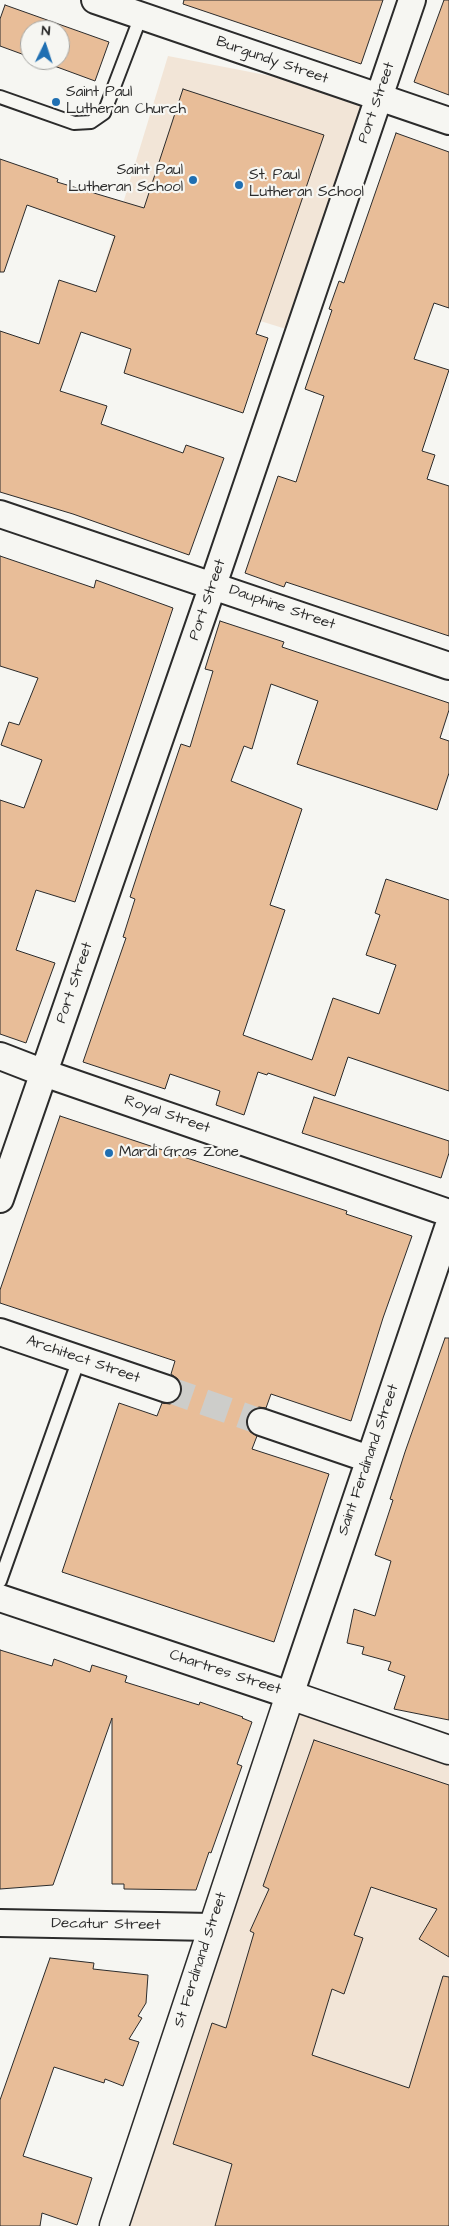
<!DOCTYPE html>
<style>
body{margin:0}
#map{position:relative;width:449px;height:2226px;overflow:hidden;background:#f6f6f2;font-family:"Architects Daughter",sans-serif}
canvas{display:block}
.north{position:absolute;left:20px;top:20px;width:50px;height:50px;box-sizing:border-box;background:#f6f6f2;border:1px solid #a5a5a2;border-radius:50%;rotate:4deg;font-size:14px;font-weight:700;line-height:20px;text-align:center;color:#2b2b2b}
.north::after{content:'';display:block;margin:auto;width:18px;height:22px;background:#1f6fb2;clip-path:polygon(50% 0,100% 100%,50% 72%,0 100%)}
</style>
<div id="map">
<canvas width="449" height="2226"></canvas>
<div class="north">N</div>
</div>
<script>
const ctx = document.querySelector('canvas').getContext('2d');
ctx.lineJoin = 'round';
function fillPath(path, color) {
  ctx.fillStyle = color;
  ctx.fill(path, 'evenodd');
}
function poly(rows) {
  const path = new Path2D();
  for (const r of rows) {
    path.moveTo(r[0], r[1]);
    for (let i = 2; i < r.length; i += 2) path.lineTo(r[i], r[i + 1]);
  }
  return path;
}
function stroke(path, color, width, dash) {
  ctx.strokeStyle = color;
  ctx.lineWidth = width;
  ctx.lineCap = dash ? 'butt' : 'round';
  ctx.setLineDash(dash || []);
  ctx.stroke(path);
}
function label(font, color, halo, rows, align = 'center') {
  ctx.font = font + ' "Architects Daughter",sans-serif';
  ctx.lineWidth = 4.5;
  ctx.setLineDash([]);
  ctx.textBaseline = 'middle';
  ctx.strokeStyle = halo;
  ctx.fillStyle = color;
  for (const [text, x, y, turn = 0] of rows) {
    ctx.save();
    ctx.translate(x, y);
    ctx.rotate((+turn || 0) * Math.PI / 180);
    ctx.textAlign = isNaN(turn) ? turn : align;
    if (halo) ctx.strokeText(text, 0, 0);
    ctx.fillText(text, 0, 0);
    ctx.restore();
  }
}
fillPath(poly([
 [168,56,379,97,299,333,102,272],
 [290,1695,449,1750,449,2226,114,2226]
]), '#f2e5d7');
const building = poly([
 [184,0,383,0,361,64,183,4,184,0],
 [444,0,449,0,449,95,414,82,444,0],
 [5,5,109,42,95,81,38,60,60,60,60,30,30,30,30,57,0,46,0,19,5,5],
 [183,89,324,135,256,334,268,338,243,413,124,373,131,349,81,332,60,391,107,406,101,424,183,453,186,445,224,458,189,555,73,514,0,492,0,331,39,344,59,280,96,292,115,236,27,205,4,272,0,272,0,159,58,179,57,182,144,208,183,89],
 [396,133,449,152,449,308,434,303,414,359,449,370,422,451,435,455,427,479,449,486,449,636,286,582,284,587,245,573,278,476,296,482,324,396,305,389,332,310,329,309,339,281,344,283,396,133],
 [0,556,94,588,96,580,173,608,75,902,36,890,16,950,55,963,26,1043,0,1034,0,800,24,808,42,760,1,745,9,722,19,725,38,678,0,666,0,556],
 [220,621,284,642,282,647,449,703,449,710,440,738,449,741,449,773,437,810,297,764,318,701,271,684,252,749,244,746,231,781,302,809,270,905,285,910,243,1035,312,1060,333,998,379,1014,396,965,366,955,380,915,375,913,386,879,449,900,449,1091,348,1057,335,1096,268,1073,267,1075,258,1072,244,1115,216,1105,220,1091,170,1074,165,1089,83,1062,126,938,123,937,135,899,130,897,151,833,181,744,190,747,213,671,205,669,220,621],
 [314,1097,449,1141,449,1153,441,1178,302,1133,314,1097],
 [60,1116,347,1211,346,1214,412,1236,383,1318,351,1421,271,1394,266,1408,259,1407,252,1410,247,1418,246,1424,249,1431,257,1436,252,1449,329,1474,274,1642,62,1572,119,1403,157,1416,162,1403,170,1404,177,1400,181,1394,182,1387,178,1379,171,1374,175,1361,0,1303,0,1290,60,1116],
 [445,1338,449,1338,449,1720,394,1709,405,1676,388,1670,391,1662,362,1654,364,1647,347,1643,354,1609,375,1616,391,1561,375,1555,393,1500,390,1499,405,1452,445,1338],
 [0,1650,52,1666,54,1659,90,1672,92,1665,127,1676,125,1682,199,1705,200,1702,243,1717,242,1718,252,1722,237,1764,242,1766,211,1853,209,1852,196,1890,124,1889,124,1884,112,1884,112,1718,53,1885,0,1889,0,1650],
 [314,1740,449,1785,449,1957,419,1939,437,1909,371,1887,354,1935,363,1938,344,1994,332,1989,312,2055,409,2088,443,1976,449,1977,449,2226,215,2226,232,2164,173,2144,212,2023,226,2028,254,1933,250,1931,269,1889,263,1886,314,1740],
 [50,1958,94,1963,93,1969,148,1975,146,2003,138,2016,142,2018,129,2039,139,2042,123,2086,105,2079,104,2083,54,2067,23,2156,92,2178,77,2225,42,2213,40,2226,0,2226,0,2100,50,1958]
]);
fillPath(building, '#e8bd98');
stroke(building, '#2b2b2b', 1);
stroke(poly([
 [167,1389,261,1422]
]), '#cdcdca', 26, [26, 13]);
const lane = poly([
 [0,97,74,123,91,122,104,113,141,16],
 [0,1581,79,1359]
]);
const street = poly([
 [95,0,449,121],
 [0,514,449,666],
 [0,1056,44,1073,449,1213],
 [0,1199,213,585,412,0],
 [0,1332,167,1389],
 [261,1422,369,1459],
 [0,1598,290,1695,449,1225],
 [0,1923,212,1927]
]);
const secondary = poly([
 [114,2226,290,1695,449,1750]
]);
stroke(lane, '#2b2b2b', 16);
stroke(street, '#2b2b2b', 30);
stroke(secondary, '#2b2b2b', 31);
stroke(lane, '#f6f6f2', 12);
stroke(street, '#f6f6f2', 26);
stroke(secondary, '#f6f6f2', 28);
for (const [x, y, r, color] of [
 [56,102,5,"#1f6fb2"],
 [193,180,5,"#1f6fb2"],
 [239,185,5,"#1f6fb2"],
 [109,1153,5,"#1f6fb2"]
]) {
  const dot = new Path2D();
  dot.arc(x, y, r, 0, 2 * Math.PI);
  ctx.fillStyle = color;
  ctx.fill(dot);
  stroke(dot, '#f6f6f2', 2);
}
label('15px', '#2b2b2b', '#f6f6f2', [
 ["Burgundy Street",272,61,19],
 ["Port Street",377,103,-71],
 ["Port Street",208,600,-71],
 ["Dauphine Street",282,608,19],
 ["Port Street",75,983,-71],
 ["Royal Street",167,1115,19],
 ["Architect Street",83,1360,19],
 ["Saint Ferdinand Street",369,1460,-71],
 ["Chartres Street",225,1673,18],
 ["Decatur Street",106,1925,1],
 ["St Ferdinand Street",201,1960,-72]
]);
label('15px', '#2b2b2b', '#f6f6f2', [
 ["Saint Paul",66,93],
 ["Lutheran Church",66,110],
 ["Saint Paul",183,171,"right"],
 ["Lutheran School",183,188,"right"],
 ["St. Paul",249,176],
 ["Lutheran School",249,193],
 ["Mardi Gras Zone",119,1153]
], 'left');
</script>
